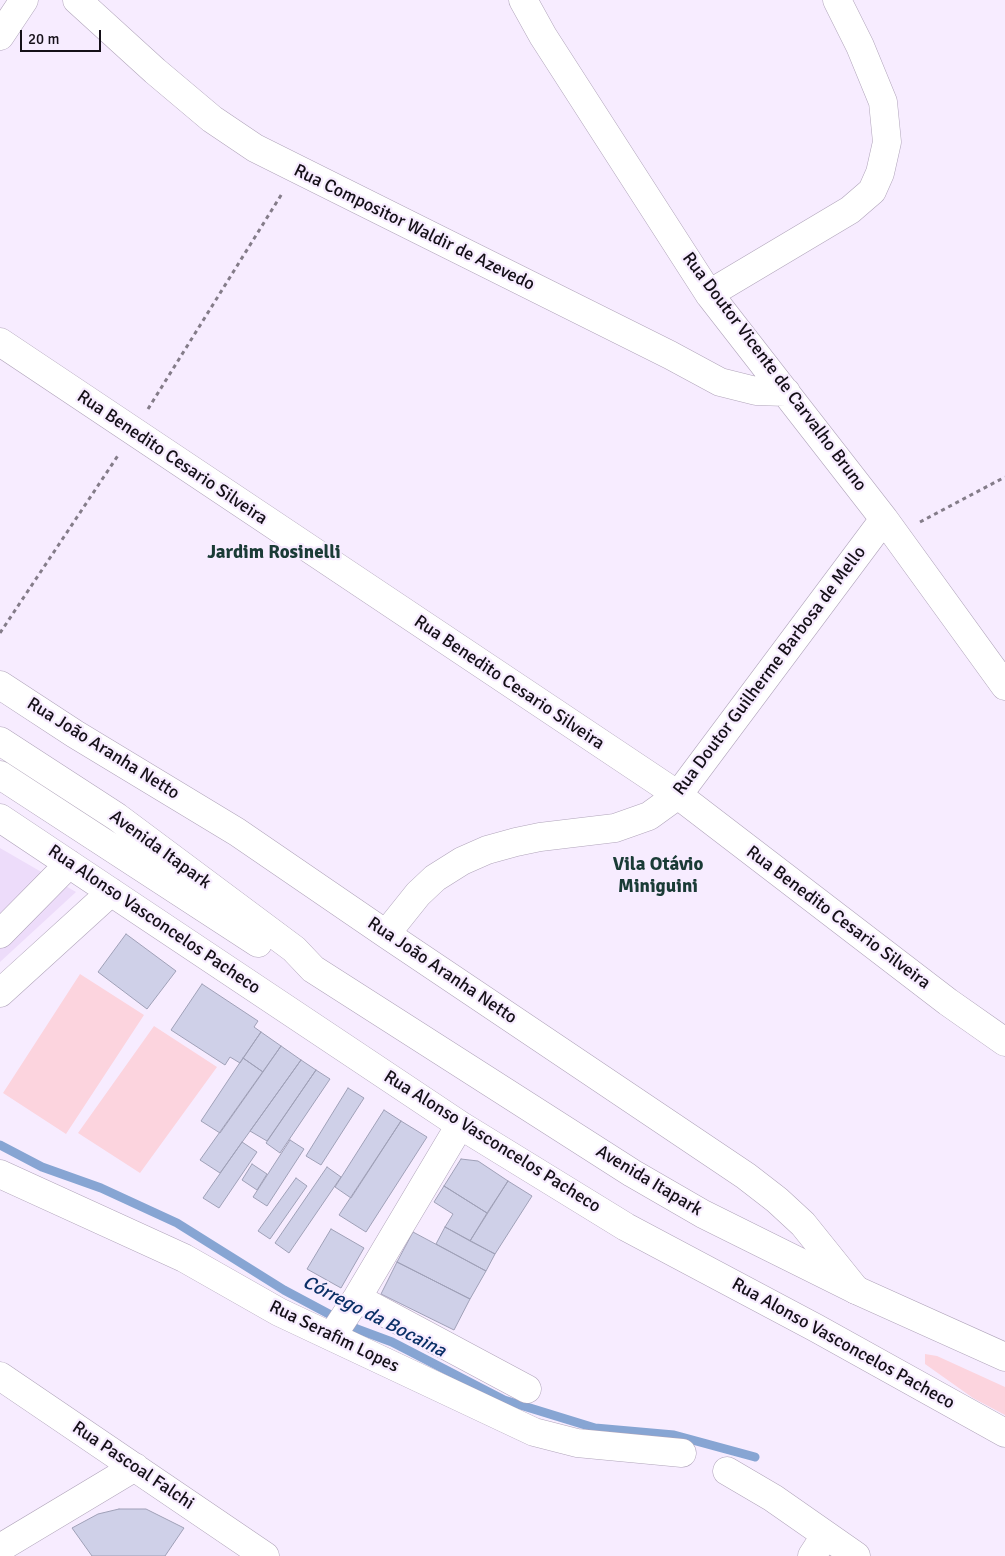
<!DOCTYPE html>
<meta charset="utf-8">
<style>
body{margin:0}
#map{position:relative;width:1005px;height:1556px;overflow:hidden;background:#f7ecff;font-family:Signika,sans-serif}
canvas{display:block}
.scale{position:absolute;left:20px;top:30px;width:81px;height:22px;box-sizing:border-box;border:2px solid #151018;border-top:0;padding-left:6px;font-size:15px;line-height:18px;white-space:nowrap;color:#151018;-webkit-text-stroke:4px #f7ecff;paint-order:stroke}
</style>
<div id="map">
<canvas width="1005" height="1556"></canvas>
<div class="scale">20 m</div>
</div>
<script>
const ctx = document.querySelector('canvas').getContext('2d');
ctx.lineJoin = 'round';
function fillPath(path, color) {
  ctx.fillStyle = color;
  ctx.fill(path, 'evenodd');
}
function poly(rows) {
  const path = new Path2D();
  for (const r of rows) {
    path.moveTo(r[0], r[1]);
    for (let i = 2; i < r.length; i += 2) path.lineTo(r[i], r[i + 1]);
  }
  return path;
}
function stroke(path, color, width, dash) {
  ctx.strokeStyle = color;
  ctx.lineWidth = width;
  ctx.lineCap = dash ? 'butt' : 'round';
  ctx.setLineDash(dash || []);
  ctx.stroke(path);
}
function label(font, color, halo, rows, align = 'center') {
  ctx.font = font + ' Signika,sans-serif';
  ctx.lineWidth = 4.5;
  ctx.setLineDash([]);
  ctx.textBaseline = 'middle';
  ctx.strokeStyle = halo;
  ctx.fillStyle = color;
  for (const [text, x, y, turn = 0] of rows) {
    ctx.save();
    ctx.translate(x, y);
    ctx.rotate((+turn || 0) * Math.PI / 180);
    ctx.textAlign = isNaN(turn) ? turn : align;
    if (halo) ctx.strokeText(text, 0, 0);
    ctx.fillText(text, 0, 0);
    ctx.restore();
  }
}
fillPath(poly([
 [0,848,76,892,0,962]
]), '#eddcfa');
fillPath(poly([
 [80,974,144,1015,66,1134,3,1093],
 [154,1026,217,1067,140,1173,78,1133],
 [925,1354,937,1356,1005,1387,1005,1415,973,1398,925,1364]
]), '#fcd4de');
stroke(poly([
 [0,1145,42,1167,101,1188,177,1223,284,1290,357,1329,392,1342,504,1400,595,1428,674,1435,755,1457]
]), '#87a5d3', 9);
const building = poly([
 [126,934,176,971,147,1009,98,972,126,934],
 [202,984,258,1021,254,1027,261,1032,240,1063,230,1057,225,1065,171,1030,202,984],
 [261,1032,281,1046,263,1072,243,1058,261,1032],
 [281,1046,301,1060,220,1173,200,1160,281,1046],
 [243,1058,263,1072,220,1133,201,1121,243,1058],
 [301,1060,316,1070,267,1141,250,1131,301,1060],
 [316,1070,330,1079,280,1153,266,1143,316,1070],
 [348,1088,364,1098,321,1165,306,1156,348,1088],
 [384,1110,401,1121,351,1198,335,1187,384,1110],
 [401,1121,427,1137,366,1232,339,1215,401,1121],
 [290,1140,304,1149,267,1206,253,1197,290,1140],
 [242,1142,257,1152,219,1208,203,1198,242,1142],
 [461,1159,478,1161,508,1181,487,1213,444,1186,461,1159],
 [252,1164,267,1174,257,1190,242,1180,252,1164],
 [327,1167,341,1177,289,1253,275,1243,327,1167],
 [296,1178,307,1186,270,1239,258,1231,296,1178],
 [508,1181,532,1196,495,1254,470,1241,508,1181],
 [444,1186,487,1213,470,1241,445,1227,453,1214,434,1202,444,1186],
 [445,1227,495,1254,486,1271,436,1244,445,1227],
 [331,1229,364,1248,341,1288,307,1269,331,1229],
 [413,1232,486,1271,470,1299,397,1262,413,1232],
 [397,1262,470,1299,454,1330,381,1294,397,1262],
 [119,1509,146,1509,184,1528,165,1556,92,1556,72,1528,98,1514,119,1509]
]);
fillPath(building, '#cfd0e8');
stroke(building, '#9fa0b7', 1);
const minor = poly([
 [77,0,155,71,212,119,255,148,670,355,720,382,756,391,786,392],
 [523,0,543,36,709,294,884,519,1005,686],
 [0,36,24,0],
 [709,294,850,210,872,191,880,173,887,142,883,102,860,46,837,0],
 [0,342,678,795,948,1002,1005,1042],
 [0,685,75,734,237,832,386,934,746,1176,777,1200,803,1224,856,1290],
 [0,818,460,1125,626,1227,816,1328,1005,1433],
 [0,934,69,864],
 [386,934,418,894,435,878,462,861,487,850,516,842,540,837,615,828,649,816,678,795,884,519],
 [0,993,111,892],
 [0,1174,184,1258,279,1312,534,1432,577,1443,682,1453],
 [357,1298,527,1389],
 [332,1336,357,1298,460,1125],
 [0,1376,265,1556],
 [727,1471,773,1498,856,1556],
 [0,1548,135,1467],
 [812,1556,825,1536]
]);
const major = poly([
 [0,741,117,817,294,949,313,969,632,1173,703,1214,856,1290,1005,1357],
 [0,775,258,943]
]);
stroke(minor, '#b0a4ba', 29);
stroke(major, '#b0a4ba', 29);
stroke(poly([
 [148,409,283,192],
 [920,522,1005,477],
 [0,633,119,454]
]), '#847c89', 3, [4, 4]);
stroke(minor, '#fff', 28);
stroke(major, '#fff', 28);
label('18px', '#151018', '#f7ecff', [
 ["Rua Compositor Waldir de Azevedo",414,228,26],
 ["Rua Doutor Vicente de Carvalho Bruno",774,372,53],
 ["Rua Benedito Cesario Silveira",172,458,34],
 ["Rua Doutor Guilherme Barbosa de Mello",770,671,-53],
 ["Rua Benedito Cesario Silveira",509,683,34],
 ["Rua João Aranha Netto",103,749,32],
 ["Avenida Itapark",160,850,36],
 ["Rua Benedito Cesario Silveira",838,918,37],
 ["Rua Alonso Vasconcelos Pacheco",154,920,34],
 ["Rua João Aranha Netto",442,971,34],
 ["Rua Alonso Vasconcelos Pacheco",492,1142,32],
 ["Avenida Itapark",649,1181,31],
 ["Rua Serafim Lopes",334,1337,26],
 ["Rua Alonso Vasconcelos Pacheco",843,1344,29],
 ["Rua Pascoal Falchi",133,1466,34]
]);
label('bold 19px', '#1a3b36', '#f7ecff', [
 ["Jardim Rosinelli",274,553],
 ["Vila Otávio",658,865],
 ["Miniguini",658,887]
]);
label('italic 19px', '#0b3067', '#f7ecff', [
 ["Córrego da Bocaina",374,1317,27]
]);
</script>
